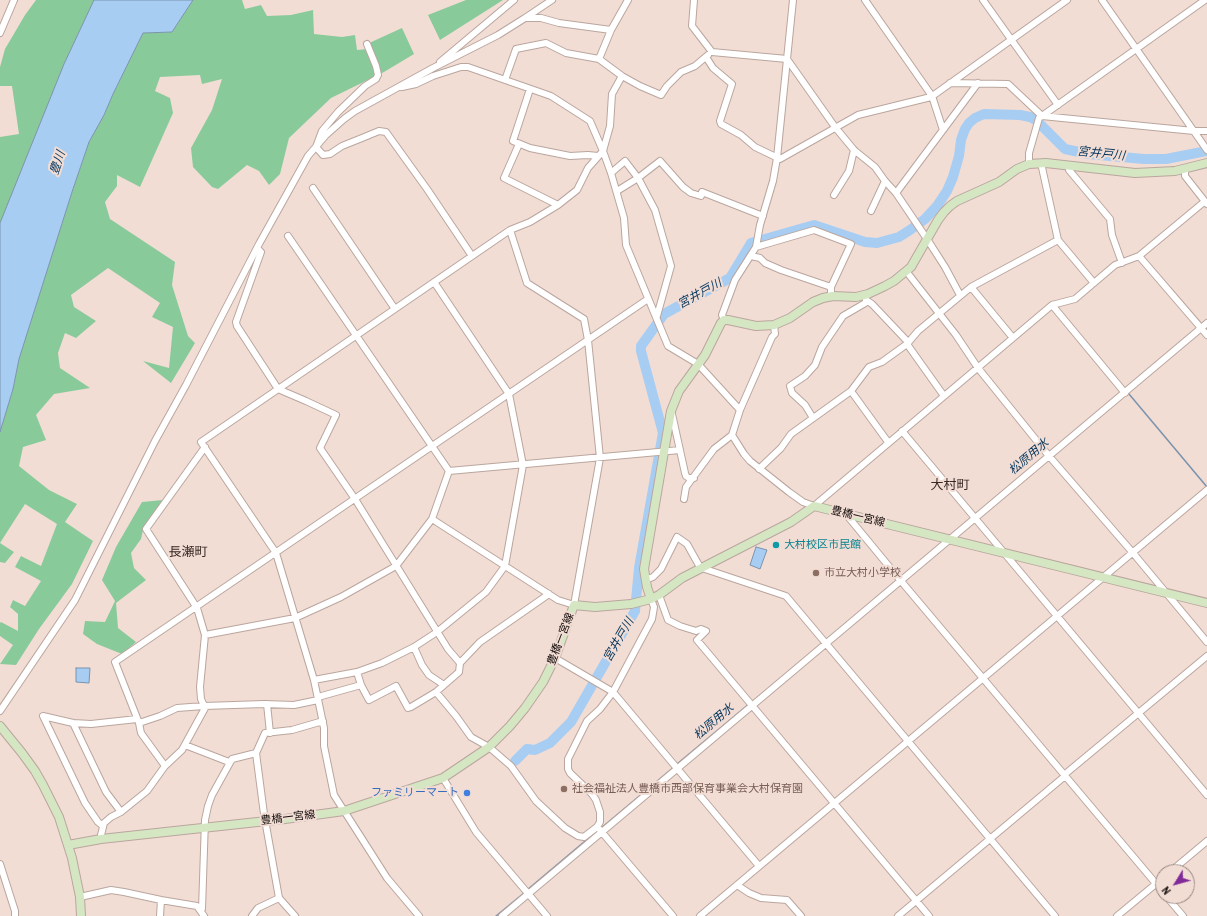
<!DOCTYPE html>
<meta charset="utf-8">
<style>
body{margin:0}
#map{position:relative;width:1207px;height:916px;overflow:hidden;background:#f2ddd5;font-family:"Archivo Narrow",sans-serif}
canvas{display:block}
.north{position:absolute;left:1155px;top:864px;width:40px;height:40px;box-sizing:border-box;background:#f2ddd5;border:1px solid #998983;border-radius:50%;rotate:233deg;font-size:11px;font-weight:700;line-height:16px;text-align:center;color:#130c09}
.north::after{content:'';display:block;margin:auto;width:14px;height:18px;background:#812b99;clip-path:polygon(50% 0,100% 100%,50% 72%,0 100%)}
</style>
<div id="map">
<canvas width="1207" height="916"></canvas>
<div class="north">N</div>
</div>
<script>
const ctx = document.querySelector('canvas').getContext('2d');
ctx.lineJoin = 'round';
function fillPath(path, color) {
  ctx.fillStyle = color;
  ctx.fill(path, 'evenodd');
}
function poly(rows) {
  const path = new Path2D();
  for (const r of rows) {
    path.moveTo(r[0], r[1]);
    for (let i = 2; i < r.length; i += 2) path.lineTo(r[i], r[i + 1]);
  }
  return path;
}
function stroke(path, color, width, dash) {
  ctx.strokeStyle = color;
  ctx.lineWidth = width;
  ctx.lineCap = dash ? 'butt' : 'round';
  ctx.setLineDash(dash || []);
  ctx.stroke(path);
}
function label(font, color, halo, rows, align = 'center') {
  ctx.font = font + ' "Archivo Narrow","Noto Sans JP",sans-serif';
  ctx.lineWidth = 4;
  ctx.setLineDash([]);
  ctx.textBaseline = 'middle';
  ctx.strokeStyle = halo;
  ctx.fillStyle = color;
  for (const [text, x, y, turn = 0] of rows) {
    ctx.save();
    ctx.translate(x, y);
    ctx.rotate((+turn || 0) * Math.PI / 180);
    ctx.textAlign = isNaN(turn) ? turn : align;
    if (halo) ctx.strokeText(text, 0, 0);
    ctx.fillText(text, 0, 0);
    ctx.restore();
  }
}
fillPath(poly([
 [36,0,94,0,64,64,0,223,0,137,19,134,12,86,0,86,0,67,5,49,25,15],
 [193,0,242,0,245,9,261,5,267,16,291,15,313,10,314,34,342,37,355,35,357,50,368,49,367,44,402,28,414,54,384,72,331,98,289,138,280,174,269,185,259,171,247,165,218,189,212,187,193,167,191,148,212,110,222,79,202,84,200,75,160,77,155,91,170,98,173,113,140,187,117,175,117,186,105,202,110,219,175,262,172,285,188,336,195,343,171,383,143,361,169,368,173,327,152,317,160,303,108,268,71,295,74,307,96,321,76,338,65,333,58,353,60,368,90,388,54,394,36,415,46,440,23,447,19,466,49,490,77,504,65,522,93,541,72,584,39,629,16,665,0,664,13,645,0,636,0,623,1,622,18,631,18,614,10,607,13,600,25,606,41,581,15,567,21,556,41,566,57,524,25,504,0,543,14,552,5,563,0,562,0,432,13,389,19,359,72,192,89,142,104,115,113,94,143,33,172,32],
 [466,0,503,0,440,40,428,15],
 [163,500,143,530,141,539,131,553,134,568,146,580,116,603,118,628,136,642,122,654,97,644,83,634,85,621,105,622,115,601,102,580,116,547,142,502]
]), '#89ca9b');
const water = poly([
 [94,0,193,0,172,32,143,33,113,94,104,115,89,142,72,192,19,359,13,389,0,432,0,223,64,64,94,0],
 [756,547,767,550,760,569,750,565,756,547],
 [76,668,90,668,89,683,76,682,76,668]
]);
fillPath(water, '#a8cdf2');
stroke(water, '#7b93ac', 1);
stroke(poly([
 [1129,394,1207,487],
 [752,702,811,653],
 [677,764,749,704],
 [600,829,674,767],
 [527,890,597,831],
 [496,916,524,893]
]), '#7b93ac', 1.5);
stroke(poly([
 [515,761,527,749,535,750,550,743,571,722,635,611,639,568,663,433,641,351,641,346,664,314,730,278,751,243,814,225,865,242,877,243,899,237,910,230,925,219,937,206,947,191,953,177,959,156,961,140,965,129,969,123,975,118,984,114,1020,115,1030,117,1036,120,1065,149,1088,154,1144,159,1166,159,1207,151]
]), '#a8cdf2', 10);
const street = poly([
 [694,0,692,26,712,52,787,59,835,127,854,150,875,167,885,181,896,193,927,239,945,267,960,295],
 [865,0,932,96,943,130],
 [983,0,1058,105],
 [1102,0,1207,150],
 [525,18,552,0],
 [0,33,14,0],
 [367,44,376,66,378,75,376,79,365,86,338,112,322,131,316,147,323,155,330,154,342,146,362,138,379,131,386,132,427,189,472,256],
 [706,57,713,68,732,84,720,121,721,124,741,135,755,147,780,159,858,115,931,97,1067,0],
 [599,59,611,30,628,0],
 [440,62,514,0],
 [505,80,516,49,546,43,566,53,599,59,622,76,640,86,661,95,667,86,681,72,695,66,708,55],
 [950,83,1008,84,1042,116,1194,131,1207,131],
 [402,87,416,84,433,76,461,67,468,67,551,96,590,121,603,151,611,173,624,218,626,245,668,346,698,364,740,410],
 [530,89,513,141,530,148,570,156,588,155,598,156],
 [519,144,504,178,558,205,577,190,588,168,603,151,610,126,612,94,622,76],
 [1041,163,1058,240,1094,283],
 [1029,164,1029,153,1039,118,1042,116,1205,0],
 [1069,166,1069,170,1110,219,1112,235,1122,263],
 [1185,169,1185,176,1207,204],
 [611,173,625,161,638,178,655,210,671,266,657,316],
 [313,188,395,309],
 [617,191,638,178,660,161,683,187,691,193,701,196,702,192,763,216],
 [896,193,978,83],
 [834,195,849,171,854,150],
 [871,211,885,181],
 [756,247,814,230,851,244,831,287,831,297],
 [257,248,261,252,236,322,237,326,278,389,306,401,336,415,320,448,355,499,448,649,460,663],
 [751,256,760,258,765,263,781,270,831,287],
 [1139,256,1207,335],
 [906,271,956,335,978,368,1049,456,1133,553,1207,642],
 [971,287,1013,338],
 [866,300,872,304,908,342],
 [1052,305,1125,393],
 [724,320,722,315,735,280,756,247,760,225,773,181,777,158,793,0],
 [907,344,944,396],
 [851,391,888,442],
 [672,414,685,473,686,476,689,478,694,478],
 [813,418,805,405,792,393,790,386,805,376,815,365,822,347,843,316,867,302],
 [902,431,1207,795],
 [732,435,744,454,750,461,789,492,803,502,814,506,1052,305,1075,299,1115,265,1139,256,1204,202],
 [759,469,781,448,791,434,851,391,869,367,882,362,907,344,918,331,971,287,1058,240],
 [449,471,680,450],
 [684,499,686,487,714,449,732,435,740,410,772,337,775,334,774,325],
 [845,513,901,581,1163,892],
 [432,519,558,600,574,605,600,458,588,340,584,319,527,283,510,230],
 [702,568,786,596,1055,916],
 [645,580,653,577,661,569,677,537,687,544,701,569],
 [659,595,668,620,680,626,696,631,701,629,706,631,697,640,929,916],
 [205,635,295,618,341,597,396,566,432,519,449,471,288,236],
 [414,647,422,665,429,675,444,685],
 [555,658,613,692,759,866],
 [357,672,361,685,369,700,396,686,408,708,411,707,436,692,459,672,460,663,480,642,549,594],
 [314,680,357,672,382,663,414,647,437,632,486,592,505,566,523,465,509,394,434,282],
 [436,692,456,716,471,737,489,747,511,766,536,801,565,828,578,836,584,837,597,827,600,822,600,812,596,800,592,794,570,773,568,769,568,759,587,721,600,709,613,692,652,619,654,607,651,599],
 [318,697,361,685],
 [267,704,270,733],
 [0,711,75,600,155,441,186,385,259,244,308,156,326,135,344,119,355,111,433,68,498,35,525,18,541,18,559,23,611,30],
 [73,723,106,792,121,812],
 [139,723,160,716,177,708,204,706,264,704,294,705,318,700],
 [185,745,229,762],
 [165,766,141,733,139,723,115,662,648,299],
 [1064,775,1207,656],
 [443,778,476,832,547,916],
 [103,826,98,822,85,803,43,716,73,723,91,724,137,719],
 [600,830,673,916],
 [101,839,101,835,104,823,111,817,121,812,147,791,165,766,182,750,205,708,201,699,200,687,205,635,197,608,146,529,205,447],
 [0,864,15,911,15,916],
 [1170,872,1207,841],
 [737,885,749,893,761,898,787,900,801,916],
 [1166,896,1183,916],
 [80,897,111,890,124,892,161,900,197,906,204,916],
 [201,910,202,909,205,820,208,806,212,795,232,759,256,753],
 [160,916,161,900],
 [252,916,258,908,279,898],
 [295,916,279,898,264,814,256,753,265,733,292,730,323,721],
 [419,916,387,878,334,795,324,746,324,728,314,680,276,553,201,442,510,230,530,222,558,205],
 [502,916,1207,323],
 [700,916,1207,490],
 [898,916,1065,776],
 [1117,916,1163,878]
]);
const secondary = poly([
 [651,599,647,587,644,569,671,411,679,391,705,355,721,323,724,320,728,320,756,326,774,325,790,318,813,302,823,298,833,296,856,297,868,294,885,286,894,281,911,267,938,220,944,212,950,206,957,201,999,182,1017,169,1029,164,1046,163,1135,173,1175,171,1207,163],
 [0,726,22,753,35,771,43,785,59,817,72,858,80,897,81,916],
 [68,845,101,839,285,819,344,811,443,778,489,747,510,726,525,708,543,682,555,658,574,605,595,607,631,604,651,599,659,595,682,578,791,522,814,506,1207,603]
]);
stroke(street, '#baa69e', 8);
stroke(secondary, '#baa69e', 10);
stroke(street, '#fff', 6);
stroke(secondary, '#d5e6c3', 8);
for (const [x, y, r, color] of [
 [776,545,4,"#0f9aa8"],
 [816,573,4,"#8d6e63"],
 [564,789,4,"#8d6e63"],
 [467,793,4,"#3f7fe0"]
]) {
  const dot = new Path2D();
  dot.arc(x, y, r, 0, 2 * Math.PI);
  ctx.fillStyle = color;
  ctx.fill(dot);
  stroke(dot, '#f2ddd5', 1.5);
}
label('11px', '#130c09', '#f2ddd5', [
 ["豊橋一宮線",858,517,14],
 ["豊橋一宮線",561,639,-69],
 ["豊橋一宮線",288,818,-7]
]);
label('11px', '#0d838f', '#f2ddd5', [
 ["大村校区市民館",784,545]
], 'left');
label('11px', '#785e54', '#f2ddd5', [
 ["市立大村小学校",824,573],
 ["社会福祉法人豊橋市西部保育事業会大村保育園",572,789]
], 'left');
label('11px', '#366cbe', '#f2ddd5', [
 ["ファミリーマート",459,793]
], 'right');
label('italic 12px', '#07375d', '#f2ddd5', [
 ["宮井戸川",1101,154,6],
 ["豊川",58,163,-71],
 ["宮井戸川",700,294,-29],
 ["松原用水",1029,457,-40],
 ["宮井戸川",619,640,-60],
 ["松原用水",714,722,-40]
]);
label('13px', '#382923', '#f2ddd5', [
 ["大村町",950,486],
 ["長瀬町",188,553]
]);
</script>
